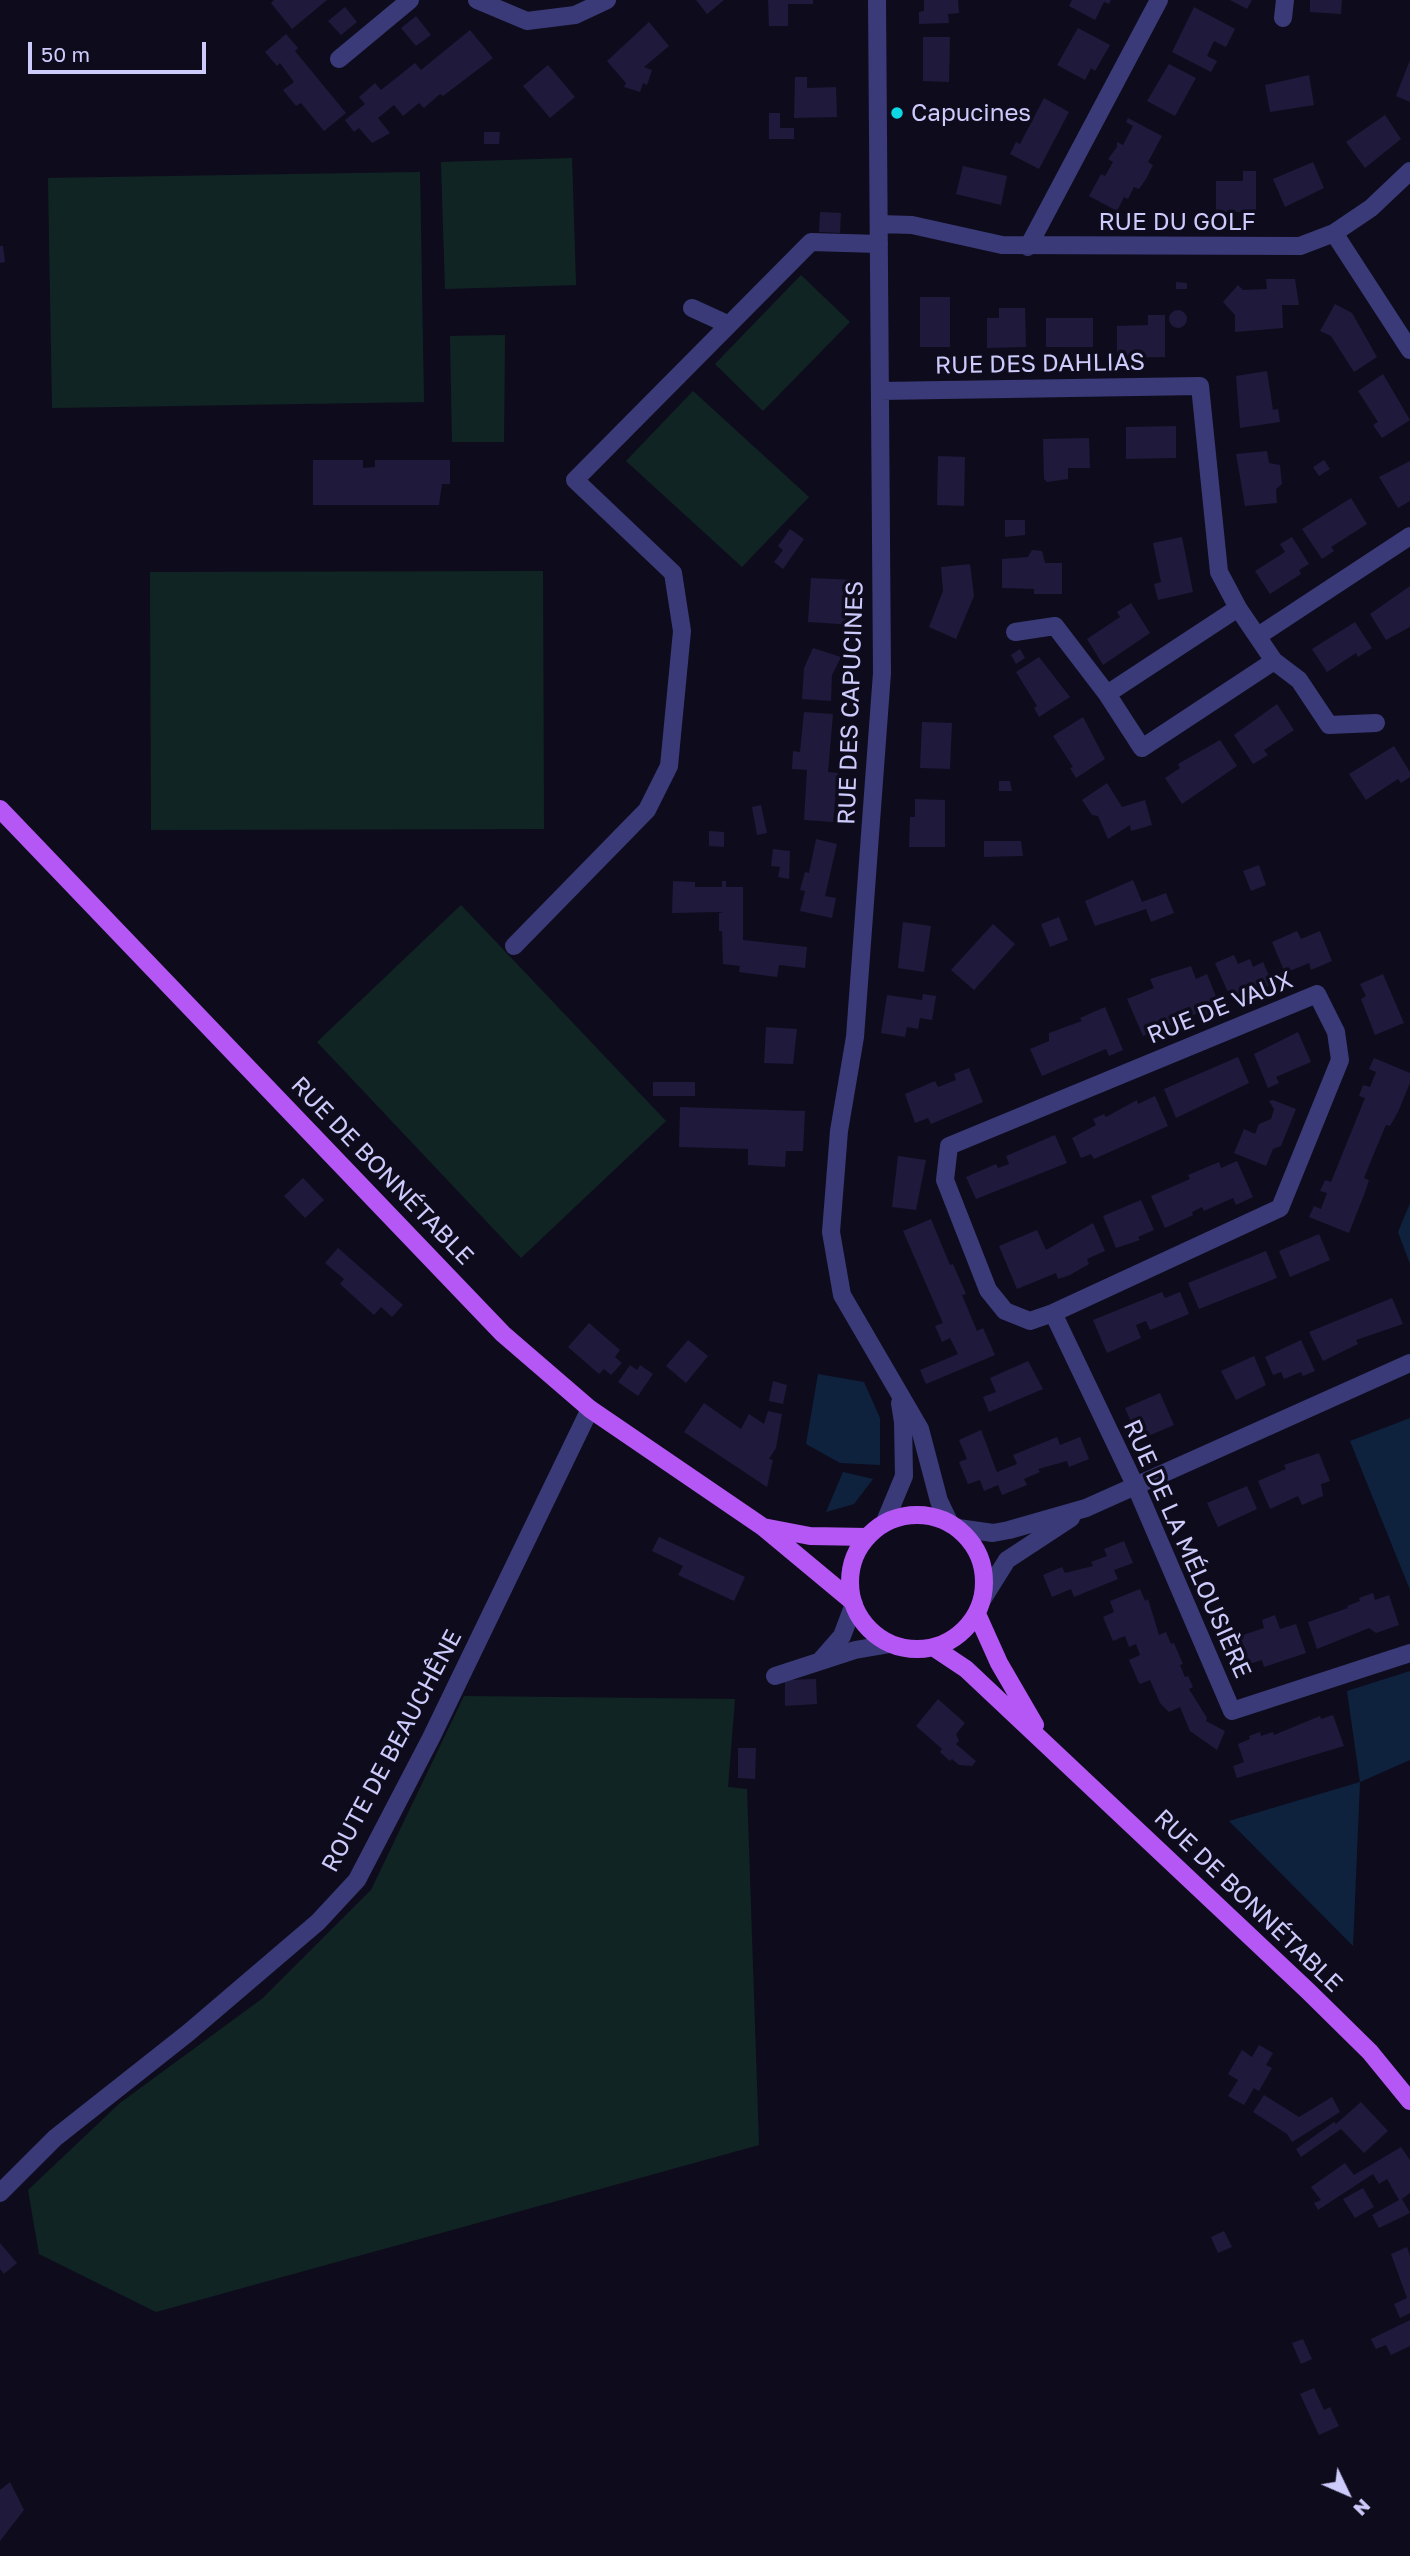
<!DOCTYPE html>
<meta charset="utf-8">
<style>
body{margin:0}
#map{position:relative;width:1410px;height:2556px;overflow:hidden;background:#0e0c1c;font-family:"Golos Text",sans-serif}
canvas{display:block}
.north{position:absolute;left:1312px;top:2458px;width:70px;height:70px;-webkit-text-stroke:5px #0e0c1c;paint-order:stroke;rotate:134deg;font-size:19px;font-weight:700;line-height:28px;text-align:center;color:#cdcafc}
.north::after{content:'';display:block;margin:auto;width:24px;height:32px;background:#cdcafc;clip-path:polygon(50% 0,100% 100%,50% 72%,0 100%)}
.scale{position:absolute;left:28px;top:42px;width:178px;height:32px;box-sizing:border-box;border:4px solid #cdcafc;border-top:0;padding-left:9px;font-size:21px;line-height:24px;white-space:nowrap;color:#cdcafc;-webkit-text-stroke:5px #0e0c1c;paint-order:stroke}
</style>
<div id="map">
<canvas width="1410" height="2556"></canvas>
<div class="north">N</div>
<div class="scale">50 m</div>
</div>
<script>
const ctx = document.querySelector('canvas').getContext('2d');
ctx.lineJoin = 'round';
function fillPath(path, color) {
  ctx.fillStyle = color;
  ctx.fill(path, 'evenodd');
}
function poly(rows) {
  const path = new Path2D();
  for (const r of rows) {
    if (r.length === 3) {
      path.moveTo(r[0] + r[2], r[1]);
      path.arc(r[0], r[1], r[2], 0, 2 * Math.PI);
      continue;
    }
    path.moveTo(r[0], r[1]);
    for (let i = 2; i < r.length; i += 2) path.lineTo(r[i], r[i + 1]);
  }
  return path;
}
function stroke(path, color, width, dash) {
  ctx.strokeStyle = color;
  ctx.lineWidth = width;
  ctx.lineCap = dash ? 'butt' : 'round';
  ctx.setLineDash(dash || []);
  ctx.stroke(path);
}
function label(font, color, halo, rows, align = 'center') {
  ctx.font = font + ' "Golos Text",sans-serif';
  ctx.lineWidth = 7;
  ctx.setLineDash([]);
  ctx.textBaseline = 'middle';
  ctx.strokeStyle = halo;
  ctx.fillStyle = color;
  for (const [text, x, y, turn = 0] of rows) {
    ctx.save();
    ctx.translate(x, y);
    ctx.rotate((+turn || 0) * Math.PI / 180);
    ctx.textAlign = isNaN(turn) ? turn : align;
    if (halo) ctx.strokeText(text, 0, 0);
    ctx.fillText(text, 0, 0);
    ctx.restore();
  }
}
fillPath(poly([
 [572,158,576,285,445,289,441,162],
 [420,172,424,402,52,408,48,178],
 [801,275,850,322,763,411,715,364],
 [505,335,504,442,452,442,450,336],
 [693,391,809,497,742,567,626,461],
 [543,571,544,829,151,830,150,572],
 [461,905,666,1121,521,1258,317,1042],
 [464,1696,735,1699,728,1787,747,1789,759,2145,156,2312,39,2254,28,2190,120,2103,263,1998,371,1890]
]), '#102523');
fillPath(poly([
 [1410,1203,1410,1264,1398,1232],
 [818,1374,864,1382,880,1418,880,1465,840,1463,806,1444],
 [1410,1418,1410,1590,1350,1441],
 [843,1472,873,1479,854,1504,826,1512],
 [1410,1671,1410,1760,1360,1782,1353,1946,1229,1821,1360,1782,1347,1691]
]), '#0e223e');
fillPath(poly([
 [274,0,327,0,292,29,271,3],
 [696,0,724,0,707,14],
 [768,0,813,0,813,4,788,4,788,26,769,26],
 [924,0,958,0,959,13,948,14,949,23,919,24,919,12,924,11],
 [1072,0,1111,0,1109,4,1104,2,1095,20,1069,6],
 [1230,0,1252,0,1247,9],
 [1310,0,1342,0,1341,14,1310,12],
 [345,7,357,22,341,35,328,21],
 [1194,7,1235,29,1226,47,1214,41,1207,56,1217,61,1211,72,1172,52],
 [416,16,431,35,416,46,401,28],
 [649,22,669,46,644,67,652,70,647,85,643,83,640,92,624,87,626,83,607,61],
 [1078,28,1110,45,1095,71,1091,68,1085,80,1057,65],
 [470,30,493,58,443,96,440,94,424,108,419,103,403,116,394,105,378,118,390,133,372,143,359,128,354,132,345,120,365,104,359,97,375,83,381,90,415,63,421,70],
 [286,34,298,48,295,51,346,113,324,131,301,103,296,106,283,90,294,82,280,63,277,66,265,52],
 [923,37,950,37,949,82,923,81],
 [1410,60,1410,102,1396,96],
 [1169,64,1196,78,1175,116,1147,101],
 [548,65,575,97,550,118,523,86],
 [1309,75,1314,105,1270,112,1265,85],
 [795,77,807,77,807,88,836,87,837,117,794,118],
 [1044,98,1069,112,1039,169,1010,154,1016,142,1020,144],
 [769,113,780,113,780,128,794,128,794,139,769,139],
 [1385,115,1401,139,1365,168,1346,142],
 [1128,118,1162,136,1148,162,1153,165,1146,179,1139,189,1134,187,1128,199,1124,197,1117,211,1089,196,1101,174,1105,176,1113,162,1108,159,1117,147,1117,142,1123,145,1133,126,1126,122],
 [484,132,500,132,499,144,484,144],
 [1313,162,1324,188,1285,207,1273,179],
 [963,166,1007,176,1001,205,956,194],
 [1243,171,1256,171,1256,212,1216,212,1216,181,1243,181],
 [820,212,841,213,840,233,819,232],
 [0,246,3,246,5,262,0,263],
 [1266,279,1295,279,1299,305,1282,305,1283,328,1235,332,1235,315,1223,302,1238,285,1243,290,1267,289],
 [1176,282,1187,283,1187,289,1176,289],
 [920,297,950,297,950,347,920,347],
 [1335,304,1352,313,1377,357,1354,372,1331,336,1320,331],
 [999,308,1025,308,1026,347,987,348,987,318,999,318],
 [1178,319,9],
 [1148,315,1165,315,1165,357,1117,358,1117,326,1148,325],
 [1046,318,1093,318,1093,347,1046,347],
 [1267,371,1273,410,1278,409,1280,422,1240,428,1236,376],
 [1383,374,1410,420,1382,438,1373,425,1378,422,1358,391],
 [1176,426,1176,458,1126,459,1126,427],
 [1089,438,1090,468,1068,468,1068,479,1047,482,1044,479,1043,439],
 [1267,451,1269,463,1280,465,1282,484,1276,489,1277,503,1245,506,1236,454],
 [938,456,965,457,964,506,937,505],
 [313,460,363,460,363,468,375,467,375,460,450,460,450,484,442,484,439,505,313,505],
 [1324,460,1330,469,1319,476,1313,467],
 [1410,461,1410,501,1398,508,1379,477],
 [1351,498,1367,524,1331,547,1334,551,1322,559,1302,529],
 [1005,520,1025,520,1025,535,1005,537],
 [790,529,804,539,783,569,774,562,783,550,778,546],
 [1182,537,1193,592,1158,600,1154,584,1161,582,1153,543],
 [1292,537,1309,564,1299,570,1301,574,1270,594,1255,571,1285,552,1280,544],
 [1032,550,1042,551,1045,563,1062,563,1062,594,1034,594,1034,589,1002,588,1002,559,1028,557],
 [970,564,974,596,956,639,929,627,943,591,941,567],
 [811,578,857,580,855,625,808,622],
 [1410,586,1410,627,1386,640,1370,614],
 [1131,603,1150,633,1103,665,1087,639,1120,617,1117,612],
 [1355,622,1372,648,1358,657,1356,653,1327,672,1312,649],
 [813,648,841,657,832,675,831,701,802,699,804,668],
 [1020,649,1025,658,1016,664,1011,655],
 [1039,657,1070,697,1039,717,1034,708,1037,706,1016,672],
 [1277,704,1294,730,1264,750,1268,755,1253,764,1234,735],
 [804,712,833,714,828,772,838,773,833,822,804,820,807,770,792,769,793,751,800,752],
 [1083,717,1105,759,1076,778,1070,768,1073,767,1053,736],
 [922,722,952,723,950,769,920,768],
 [1220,740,1237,766,1182,804,1165,778,1180,768,1178,764],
 [1394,746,1410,772,1410,777,1401,783,1398,779,1366,800,1349,774],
 [999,781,1010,781,1012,791,999,791],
 [1107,783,1122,807,1145,800,1152,825,1131,831,1130,825,1108,839,1098,816,1092,815,1082,800],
 [915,799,945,800,945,847,909,847,910,817,915,817],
 [761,805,767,833,757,835,752,807],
 [709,831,724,832,724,847,709,846],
 [816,839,837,844,825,896,836,898,832,918,800,911,805,891,800,890,805,872,809,873],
 [984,841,1021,841,1023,856,984,857],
 [773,849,790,851,789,879,778,877,780,867,771,866],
 [1259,865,1266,885,1251,891,1243,871],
 [1133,880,1142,902,1166,893,1174,913,1151,922,1146,909,1095,926,1085,901],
 [673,881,695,882,695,887,722,887,722,881,726,881,726,887,743,887,743,940,807,947,805,968,779,965,777,977,739,972,740,966,723,964,722,931,719,931,719,913,723,912,672,913],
 [1059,917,1068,940,1050,947,1041,924],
 [903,922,931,926,924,972,898,968],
 [993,924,1015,944,974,990,951,970],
 [1297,931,1301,939,1320,931,1332,961,1311,970,1309,963,1285,973,1272,942],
 [1234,955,1238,964,1250,959,1253,967,1263,962,1273,985,1230,997,1215,963],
 [1191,966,1196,979,1207,974,1221,1009,1200,1018,1198,1013,1143,1036,1127,999,1154,988,1150,979],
 [1383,974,1404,1023,1375,1035,1361,999,1366,996,1360,984],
 [923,994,936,996,932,1020,920,1018,918,1029,907,1027,905,1037,881,1033,887,995,922,1000],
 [1105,1007,1123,1050,1109,1056,1106,1049,1042,1076,1030,1049,1049,1041,1049,1033,1082,1021,1080,1018],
 [766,1027,797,1029,793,1064,764,1063],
 [1298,1032,1311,1062,1276,1077,1279,1083,1268,1088,1254,1054],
 [1238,1057,1249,1083,1176,1118,1164,1089],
 [1374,1058,1410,1073,1410,1083,1398,1112,1390,1126,1386,1125,1375,1151,1364,1178,1369,1180,1364,1195,1349,1233,1309,1217,1314,1206,1321,1209,1327,1193,1320,1191,1325,1180,1331,1182,1365,1098,1359,1096,1363,1085,1370,1087,1376,1072,1369,1069],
 [969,1068,983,1102,931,1124,928,1118,915,1123,905,1094,935,1081,938,1087,956,1080,954,1074],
 [653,1082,695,1082,695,1096,653,1096],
 [1155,1096,1168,1126,1094,1159,1091,1154,1081,1158,1072,1138,1096,1125,1093,1119,1104,1114,1106,1117,1137,1100,1138,1104],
 [1273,1100,1296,1109,1281,1146,1273,1149,1266,1166,1234,1153,1244,1129,1255,1134,1259,1124,1271,1119,1274,1109,1269,1101],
 [680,1107,805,1111,803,1151,786,1151,785,1167,748,1165,748,1149,679,1147],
 [1055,1135,1067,1163,976,1199,966,1177,996,1164,998,1168,1009,1164,1006,1156],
 [898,1156,926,1160,916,1210,892,1207],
 [1237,1161,1253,1197,1236,1205,1233,1198,1204,1211,1202,1207,1192,1212,1193,1215,1165,1228,1151,1196,1190,1179,1188,1175,1219,1162,1221,1168],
 [303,1178,324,1200,305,1218,284,1196],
 [1141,1200,1154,1230,1138,1237,1140,1240,1116,1248,1103,1216],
 [931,1219,950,1265,953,1264,966,1294,962,1295,977,1331,983,1328,995,1355,926,1384,920,1370,958,1354,950,1338,942,1342,935,1326,943,1323,903,1231],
 [1093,1223,1105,1251,1087,1259,1089,1264,1070,1275,1058,1279,1056,1273,1017,1289,999,1246,1037,1230,1046,1250],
 [1319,1234,1330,1260,1290,1277,1279,1251],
 [338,1248,403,1305,392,1317,381,1307,374,1315,340,1284,344,1279,325,1263],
 [1266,1251,1277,1278,1199,1309,1188,1283],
 [1162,1292,1165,1298,1180,1292,1189,1314,1150,1330,1146,1321,1136,1325,1141,1338,1107,1353,1093,1320],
 [1392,1298,1403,1324,1356,1340,1358,1344,1323,1361,1309,1332],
 [589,1323,620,1350,615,1357,622,1363,611,1375,604,1369,599,1374,568,1347],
 [688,1340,708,1356,686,1383,666,1366],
 [1301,1340,1315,1371,1303,1376,1301,1372,1284,1379,1281,1372,1273,1375,1265,1357],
 [1254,1356,1266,1385,1236,1400,1221,1371],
 [1028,1361,1043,1389,989,1412,983,1397,996,1392,990,1378],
 [630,1365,637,1370,640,1365,653,1374,638,1396,618,1382],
 [773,1381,787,1385,783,1404,769,1401],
 [1160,1393,1174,1425,1139,1440,1125,1408],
 [704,1403,741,1429,749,1414,764,1424,768,1411,782,1414,776,1448,769,1459,773,1460,767,1487,684,1432],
 [981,1430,997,1472,1017,1464,1013,1455,1057,1437,1060,1445,1080,1437,1089,1459,1069,1467,1067,1461,1038,1469,1040,1472,1024,1479,1027,1485,1002,1495,998,1485,984,1491,980,1480,968,1484,959,1462,967,1459,959,1440],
 [1319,1453,1330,1481,1321,1484,1323,1496,1302,1505,1298,1496,1270,1509,1258,1481,1286,1469,1284,1465],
 [1247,1486,1257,1509,1218,1527,1207,1503],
 [659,1537,745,1577,734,1601,678,1575,683,1566,652,1551],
 [1124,1541,1133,1563,1114,1570,1118,1579,1074,1597,1071,1589,1052,1597,1043,1575,1062,1567,1065,1573,1093,1566,1091,1562,1107,1556,1104,1549],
 [1140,1589,1145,1601,1148,1599,1159,1635,1166,1632,1171,1644,1174,1643,1183,1664,1180,1665,1185,1677,1188,1676,1193,1687,1189,1689,1207,1718,1206,1721,1225,1731,1217,1750,1190,1731,1180,1707,1169,1712,1160,1703,1150,1680,1140,1684,1138,1681,1129,1660,1140,1655,1136,1644,1129,1647,1125,1636,1113,1641,1103,1617,1114,1612,1110,1601],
 [1373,1593,1375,1600,1389,1595,1399,1625,1376,1633,1369,1628,1317,1649,1308,1622,1348,1608,1347,1606,1360,1601,1359,1598],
 [1275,1615,1280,1629,1296,1624,1306,1653,1264,1667,1262,1660,1243,1666,1234,1638,1264,1628,1262,1620],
 [816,1679,817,1704,785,1706,785,1680],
 [938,1699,965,1723,956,1734,959,1741,956,1744,976,1761,972,1766,959,1765,952,1759,950,1761,940,1752,942,1749,916,1726],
 [1333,1715,1344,1746,1237,1778,1233,1766,1244,1762,1238,1744,1250,1739,1249,1736,1260,1732,1261,1736,1273,1732,1274,1735,1320,1716,1321,1719],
 [738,1748,756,1748,755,1779,738,1778],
 [1259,2045,1273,2053,1266,2065,1272,2068,1259,2091,1254,2088,1244,2105,1228,2096,1238,2080,1228,2074,1242,2050,1252,2057],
 [1264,2095,1299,2117,1332,2097,1340,2112,1292,2142,1287,2134,1253,2112],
 [1361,2102,1388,2131,1364,2153,1341,2129,1301,2157,1296,2149,1334,2122,1336,2124],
 [1401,2147,1410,2160,1410,2193,1402,2199,1410,2213,1379,2228,1372,2215,1399,2200,1387,2179,1379,2184,1373,2174,1318,2210,1314,2203,1321,2200,1311,2187,1345,2163,1354,2175],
 [1363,2188,1374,2207,1355,2218,1343,2199],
 [1224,2231,1232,2247,1218,2253,1211,2237],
 [0,2243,17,2263,4,2274,0,2269],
 [1407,2247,1410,2256,1410,2313,1400,2318,1394,2304,1407,2298,1391,2254],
 [1410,2320,1410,2346,1391,2355,1386,2345,1376,2349,1371,2339],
 [1303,2339,1312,2359,1301,2364,1292,2343],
 [1314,2388,1324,2410,1330,2407,1339,2426,1319,2435,1300,2394],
 [10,2482,24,2510,0,2541,0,2490]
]), '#1f193b');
stroke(poly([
 [477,0,527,21,575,15,607,0],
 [877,0,882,673,855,1037,839,1131,831,1232,842,1295,920,1429,939,1501,950,1524],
 [1283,18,1285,0],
 [339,59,410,0],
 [880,224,912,225,1002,245,1300,246,1334,233,1371,208,1410,171],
 [1334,233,1410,350],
 [1028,247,1159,0],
 [692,308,727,324],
 [880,391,1200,386,1219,572,1238,608],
 [1238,608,1274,661,1142,748,1107,694,1238,608],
 [1015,632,1055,626,1107,694],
 [1258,636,1410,536],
 [1274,661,1299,680,1329,725,1376,723],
 [514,946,647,810,669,766,682,631,673,573,575,480,811,242,879,244],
 [1317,994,1336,1032,1340,1060,1280,1208,1053,1313,1030,1321,1005,1311,988,1290,945,1180,949,1146,1317,994],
 [1053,1313,1136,1487,1232,1711,1410,1653],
 [884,1524,904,1476,903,1422,900,1403],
 [958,1528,993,1533,1009,1530,1086,1508,1410,1363],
 [982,1600,1007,1560,1071,1518],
 [821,1660,842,1636,854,1604],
 [775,1676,855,1650,890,1644],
 [0,2193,55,2138,188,2033,318,1922,357,1880,431,1738,590,1409]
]), '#3a3a78', 18);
stroke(poly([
 [0,809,503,1334,590,1409,763,1527,852,1601],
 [917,1582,67],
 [763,1527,810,1536,867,1537],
 [977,1614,999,1663,1035,1725],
 [933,1647,966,1669,1308,1991,1370,2052,1410,2101]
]), '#b457f5', 18);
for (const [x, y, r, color] of [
 [897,113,7,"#0dd8e4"]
]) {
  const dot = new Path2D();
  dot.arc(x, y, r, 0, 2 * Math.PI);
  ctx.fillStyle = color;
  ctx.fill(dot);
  stroke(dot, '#0e0c1c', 2.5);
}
label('24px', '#cdcafc', '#0e0c1c', [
 ["Capucines",911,113]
], 'left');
label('24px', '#cdcafc', '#0e0c1c', [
 ["RUE DU GOLF",1177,222],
 ["RUE DES DAHLIAS",1040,364,-1],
 ["RUE DES CAPUCINES",851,703,-88],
 ["RUE DE VAUX",1220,1008,-22],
 ["RUE DE BONNÉTABLE",382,1171,46],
 ["RUE DE LA MÉLOUSIÈRE",1187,1549,66],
 ["ROUTE DE BEAUCHÊNE",392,1751,-62],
 ["RUE DE BONNÉTABLE",1248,1901,44]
]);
</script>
